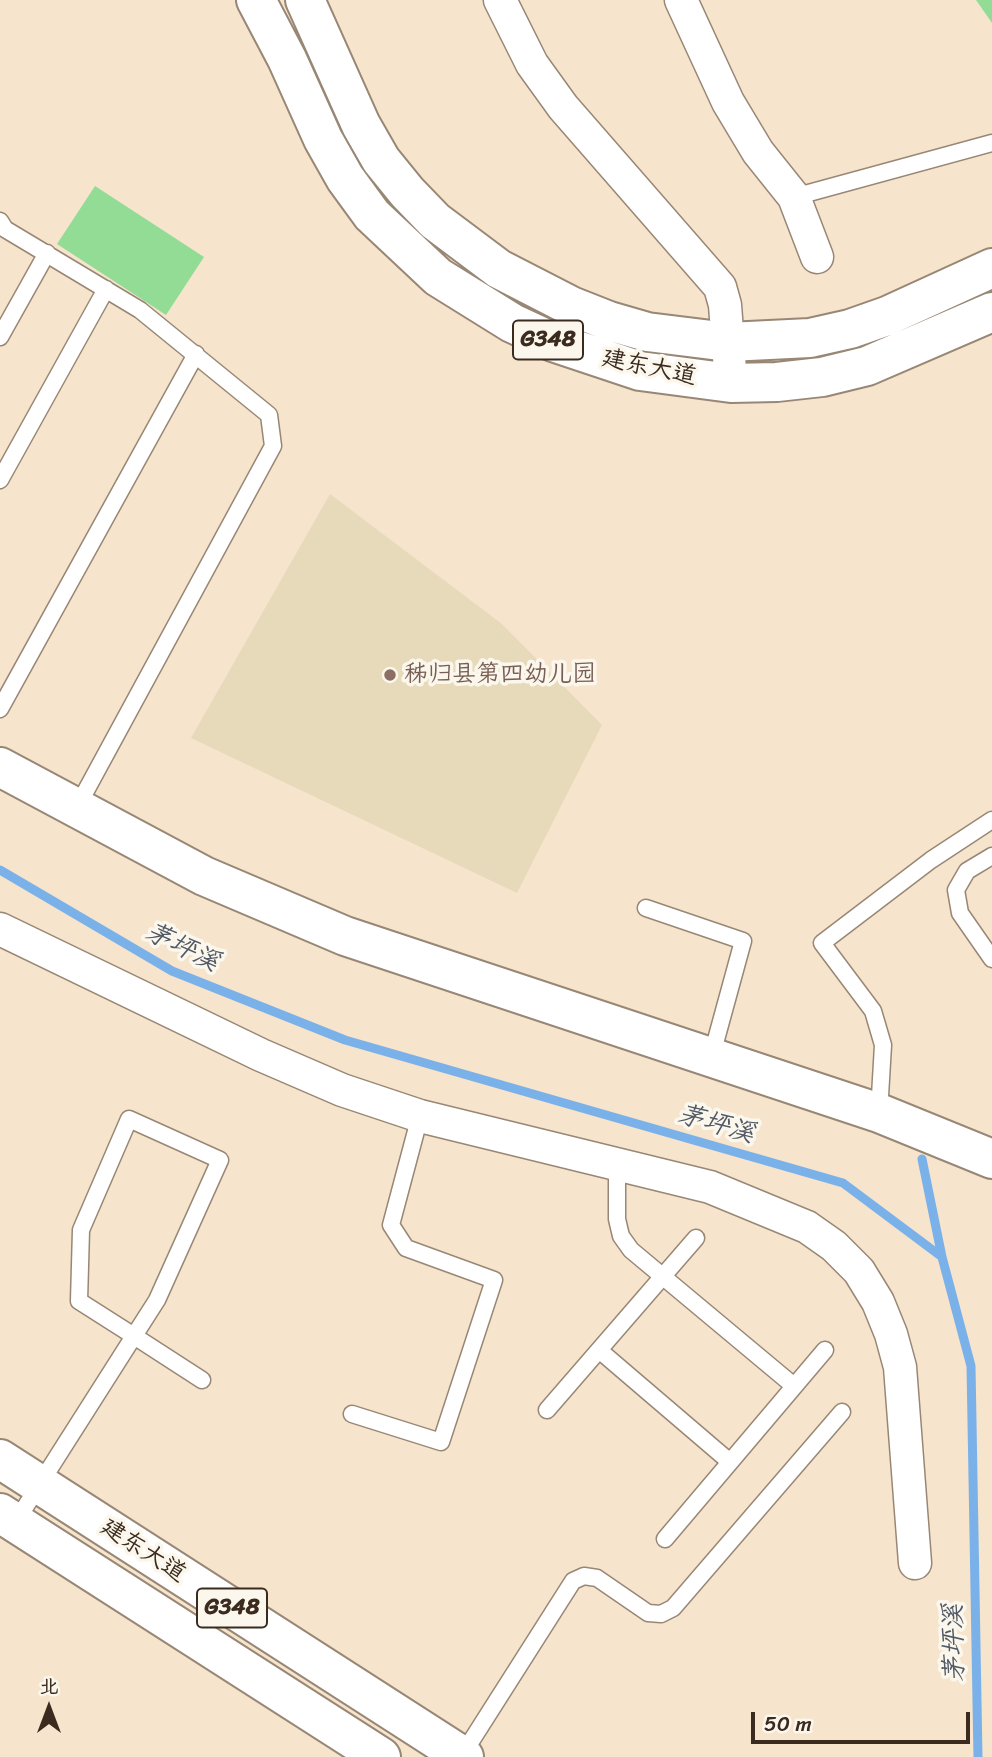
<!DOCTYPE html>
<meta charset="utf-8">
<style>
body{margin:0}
#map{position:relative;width:992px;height:1757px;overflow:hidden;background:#f6e4cc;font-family:Sriracha,"LXGW WenKai TC",sans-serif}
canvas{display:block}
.north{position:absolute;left:14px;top:1673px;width:70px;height:70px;-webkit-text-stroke:5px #fbf7ec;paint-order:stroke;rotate:0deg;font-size:19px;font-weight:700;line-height:28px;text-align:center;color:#3b2a1e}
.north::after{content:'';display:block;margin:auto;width:24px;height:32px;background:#3b2a1e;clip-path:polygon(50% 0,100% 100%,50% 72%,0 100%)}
.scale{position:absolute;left:751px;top:1712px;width:219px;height:32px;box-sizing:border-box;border:4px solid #3b2a1e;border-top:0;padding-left:9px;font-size:21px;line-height:24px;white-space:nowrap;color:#3b2a1e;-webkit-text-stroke:5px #fbf7ec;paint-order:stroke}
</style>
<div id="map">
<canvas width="992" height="1757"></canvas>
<div class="north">北</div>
<div class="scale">50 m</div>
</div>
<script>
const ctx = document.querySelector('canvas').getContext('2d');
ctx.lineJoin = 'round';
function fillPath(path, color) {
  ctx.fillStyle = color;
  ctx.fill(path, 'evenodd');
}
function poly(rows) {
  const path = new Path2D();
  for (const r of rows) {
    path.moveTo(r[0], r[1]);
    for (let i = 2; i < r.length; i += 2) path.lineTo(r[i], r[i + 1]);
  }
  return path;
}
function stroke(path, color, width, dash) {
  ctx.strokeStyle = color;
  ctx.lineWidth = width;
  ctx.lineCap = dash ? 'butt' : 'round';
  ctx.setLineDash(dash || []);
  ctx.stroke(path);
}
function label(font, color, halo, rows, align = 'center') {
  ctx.font = font + ' Sriracha,"LXGW WenKai TC",sans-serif';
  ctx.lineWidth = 7;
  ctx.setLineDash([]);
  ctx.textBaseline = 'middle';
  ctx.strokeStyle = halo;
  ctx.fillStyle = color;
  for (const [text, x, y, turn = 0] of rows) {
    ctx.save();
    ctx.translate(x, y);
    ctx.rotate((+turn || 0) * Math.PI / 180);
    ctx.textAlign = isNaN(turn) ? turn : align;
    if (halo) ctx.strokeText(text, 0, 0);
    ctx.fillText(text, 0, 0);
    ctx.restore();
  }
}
fillPath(poly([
 [330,494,502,624,602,725,517,893,191,738]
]), '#e7daba');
fillPath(poly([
 [976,0,992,0,992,23],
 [95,186,204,257,166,315,57,244]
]), '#93dc96');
stroke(poly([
 [0,870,172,971,345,1040,843,1183,942,1257,971,1366,978,1757],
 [922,1159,942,1257]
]), '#7bb1e9', 9);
const service = poly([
 [794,197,992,143],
 [0,221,5,229,140,310,269,415,273,446,76,809],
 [0,337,47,253],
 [0,480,106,289],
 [0,709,196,354],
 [992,856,967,871,956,890,960,913,992,959],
 [646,908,743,941,711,1058],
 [879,1113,883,1045,873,1011,822,943,931,860,992,820],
 [617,1164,617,1219,621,1236,631,1250,794,1386],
 [599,1350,730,1462],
 [547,1410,696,1238],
 [352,1414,441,1442,494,1280,406,1248,391,1225,420,1116],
 [15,1523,134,1336,157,1300,220,1160,129,1119,81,1230,79,1301,134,1336,202,1380],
 [665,1539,825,1350],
 [461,1757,573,1581,584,1576,597,1578,648,1613,661,1614,673,1608,842,1412]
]);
const minor = poly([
 [500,0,532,64,563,107,720,287,725,305,731,383],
 [681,0,728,102,758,152,794,197,817,257],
 [0,929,261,1055,342,1090,420,1116,710,1187,807,1227,834,1246,859,1271,878,1302,891,1334,900,1367,915,1563]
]);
const secondary = poly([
 [0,767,204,876,345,936,879,1113,992,1159]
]);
const trunk = poly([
 [256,0,287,59,323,139,345,178,372,215,438,277,512,323,553,342,640,371,731,383,777,382,822,377,867,366,992,312],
 [305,0,361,125,381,160,407,192,435,221,499,269,571,306,609,321,647,332,728,342,810,338,850,329,887,316,992,268],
 [0,1459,464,1757],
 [0,1513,381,1757]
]);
stroke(service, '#988775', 19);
stroke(minor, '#988775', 35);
stroke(secondary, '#988775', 42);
stroke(trunk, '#988775', 42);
stroke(service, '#fff', 16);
stroke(minor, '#fff', 32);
stroke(secondary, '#fff', 38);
stroke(trunk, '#fff', 38);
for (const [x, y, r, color] of [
 [390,675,7,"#8d6e63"]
]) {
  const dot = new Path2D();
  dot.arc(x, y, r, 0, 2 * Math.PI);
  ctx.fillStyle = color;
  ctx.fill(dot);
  stroke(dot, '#fbf7ec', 2.5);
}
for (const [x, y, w] of [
 [548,340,70],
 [232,1608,70]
]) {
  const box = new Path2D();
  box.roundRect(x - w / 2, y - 19.5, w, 39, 5);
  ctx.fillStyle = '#fbf7ec';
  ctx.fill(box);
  stroke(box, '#3b2a1e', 2);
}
label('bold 23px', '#3b2a1e', null, [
 ["G348",548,340],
 ["G348",232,1608]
]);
label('24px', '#3b2a1e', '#fbf7ec', [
 ["建东大道",649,368,12],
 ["建东大道",143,1551,33]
]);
label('24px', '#785e54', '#fbf7ec', [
 ["秭归县第四幼儿园",404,675]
], 'left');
label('italic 26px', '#515965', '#fbf7ec', [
 ["茅坪溪",182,948,26],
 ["茅坪溪",716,1125,16],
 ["茅坪溪",955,1643,-91]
]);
</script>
